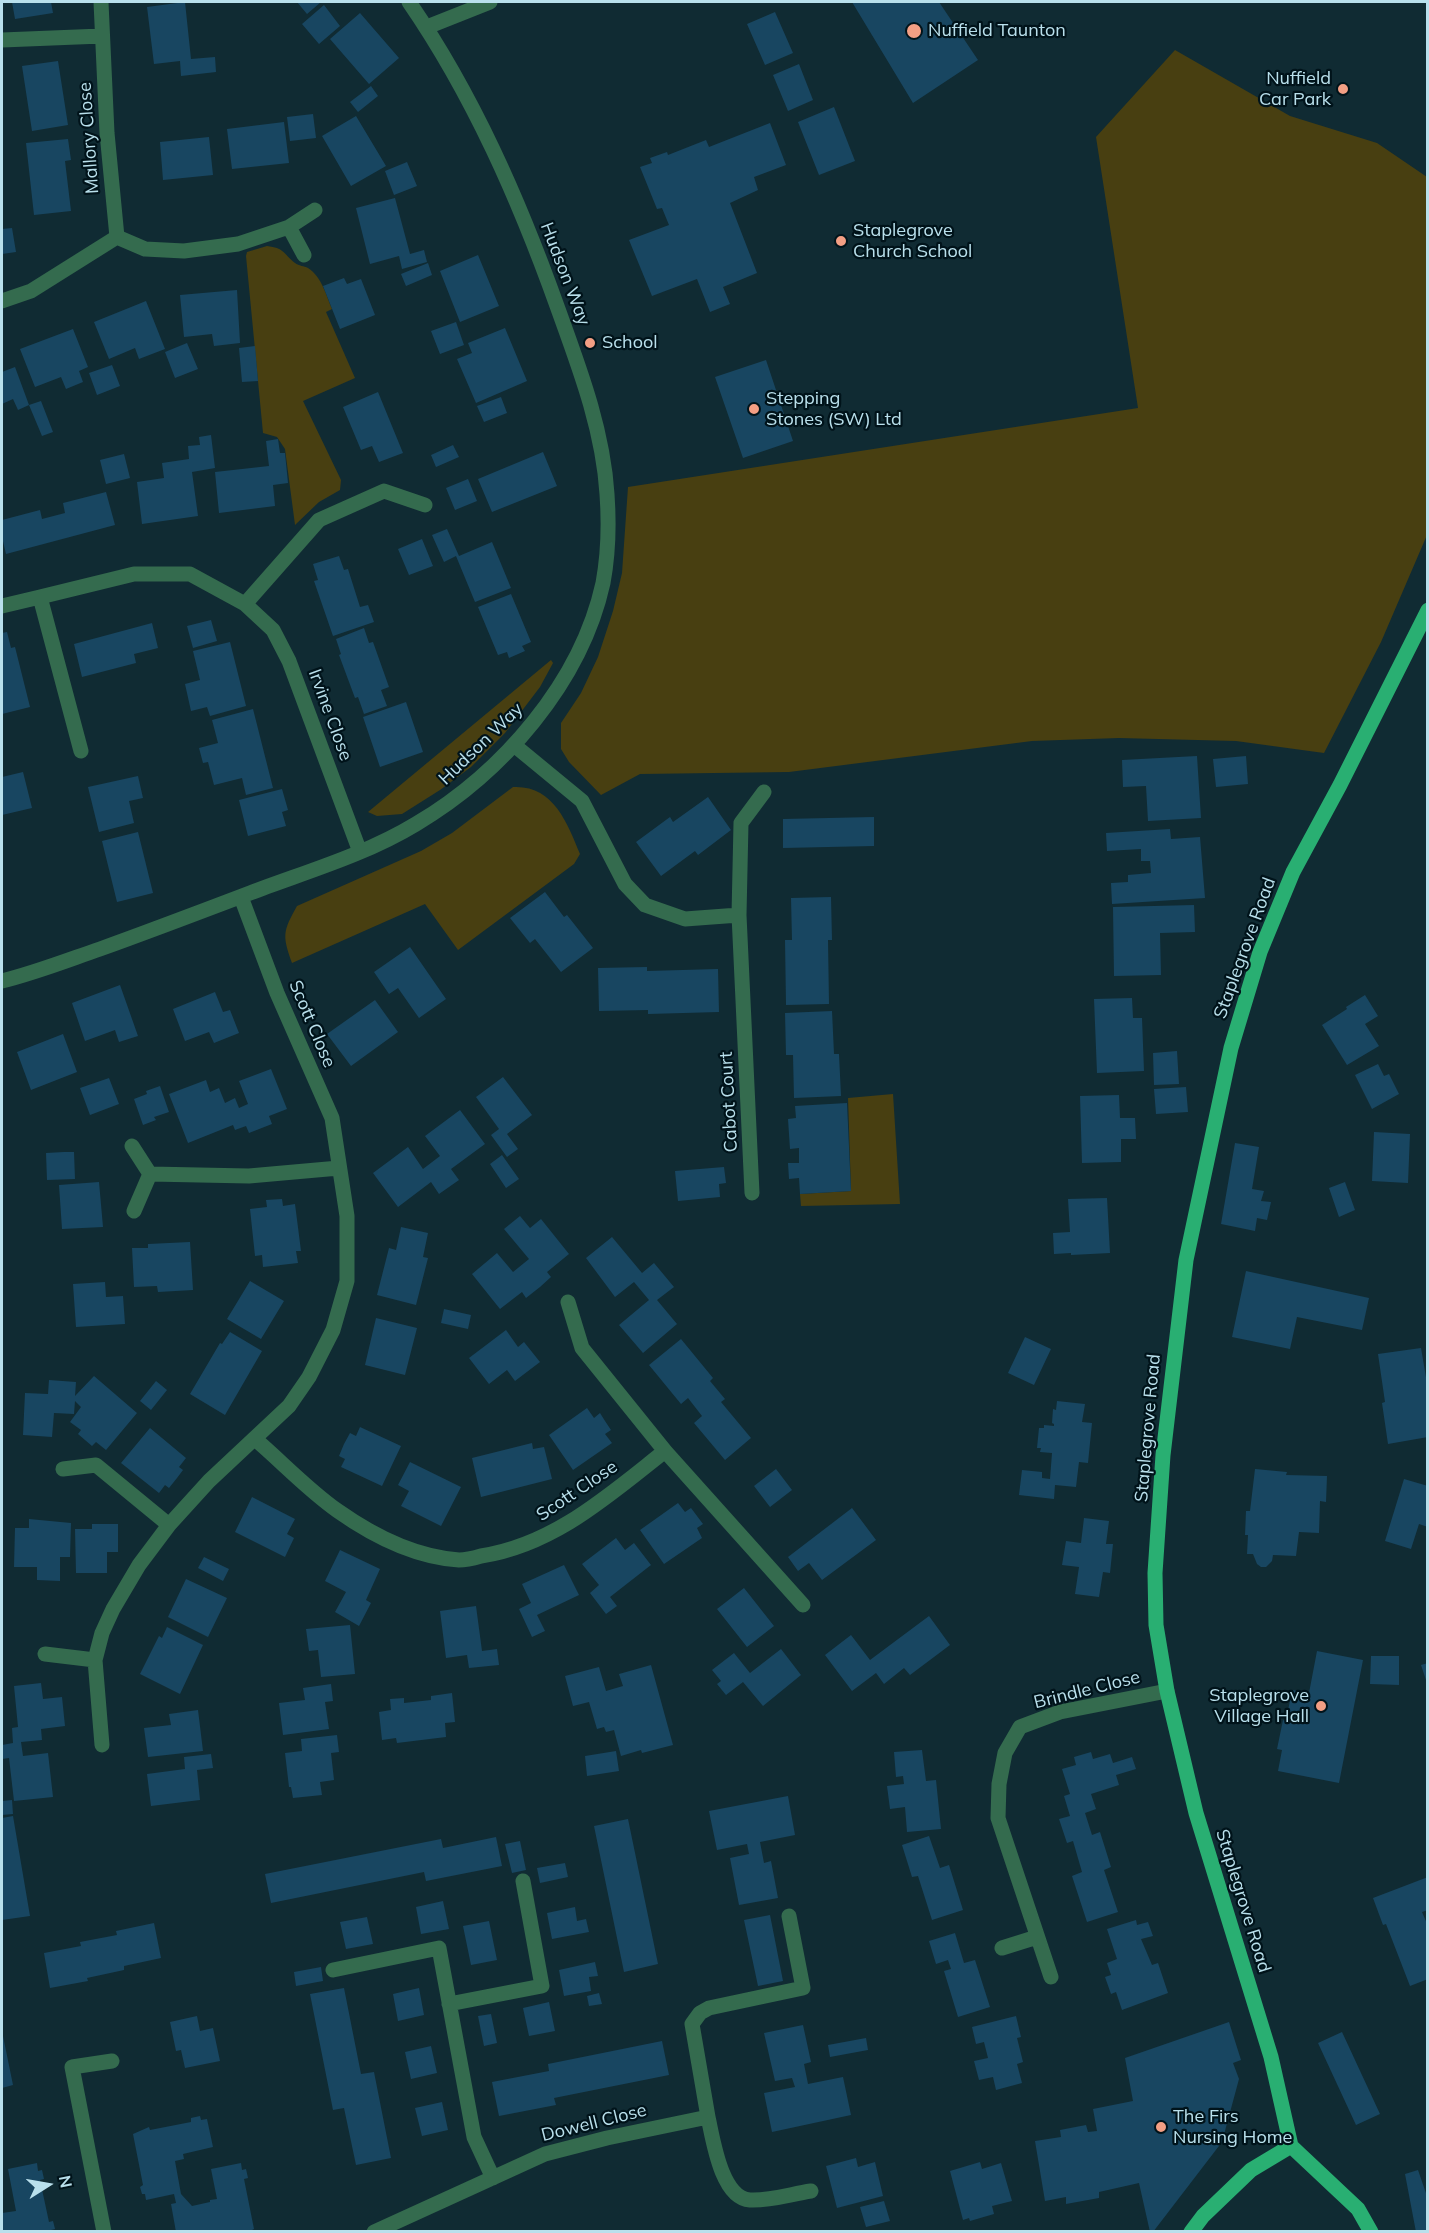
<!DOCTYPE html>
<html>
<head>
<meta charset="utf-8">
<style>
  body { margin:0 }
  #map { position:relative; width:1429px; height:2233px; overflow:hidden; background:#102b33; font-family:Mulish,sans-serif }
  canvas { display:block }
  .frame { position:absolute; inset:0; border:3px solid #b9e0ec; pointer-events:none }
  .north { position:absolute; left:18px; top:2155px; width:60px; height:60px; -webkit-text-stroke:4px #00131a; paint-order:stroke; rotate:79deg; font-size:16px; font-weight:700; line-height:24px; text-align:center; color:#b9e0ec }
  .north::after { content:''; display:block; margin:auto; width:21px; height:27px; background:#b9e0ec; clip-path:polygon(50% 0,100% 100%,50% 72%,0 100%) }
</style>
</head>
<body>
<div id="map">
<canvas width="1429" height="2233"></canvas>
<div class="frame"></div>
<div class="north">N</div>
</div>
<script>
const ctx = document.querySelector('canvas').getContext('2d');
ctx.lineJoin = 'round';
function paint(path, color) { ctx.fillStyle = color; ctx.fill(path, 'evenodd'); }
function trace(path, color, width, dash) { ctx.strokeStyle = color; ctx.lineWidth = width; ctx.lineCap = dash ? 'butt' : 'round'; ctx.setLineDash(dash || []); ctx.stroke(path); }
function label(font, color, halo, rows, align = 'center') {
  ctx.font = font + ' Mulish,sans-serif'; ctx.lineWidth = 4.5; ctx.setLineDash([]); ctx.textBaseline = 'middle'; ctx.strokeStyle = halo; ctx.fillStyle = color; for (const [text, x, y, turn = 0] of rows) {
    ctx.save(); ctx.translate(x, y); ctx.rotate((+turn || 0) * Math.PI / 180); ctx.textAlign = isNaN(turn) ? turn : align; if (halo) ctx.strokeText(text, 0, 0); ctx.fillText(text, 0, 0); ctx.restore();
  }
}
paint(new Path2D(`
  M1175 50 1290 116 1377 143 1427 177V535L1381 642 1324 753 1236 741 1119 738 1032 741 789 772 640 774 601 795 569 762 561 749V723L581 693 598 657 613 611 622 573 628 487 1138 408 1096 137Z
  M267 246C284 248 283 253 295 263 299 266 304 266 308 268 322 277 326 295 332 309L326 312 355 378 303 401 341 480 340 490 319 502 295 525 285 449 277 437 263 433 246 256 247 252Z
  M551 660 553 663 540 687 505 733 471 767 440 790 402 814 377 816 368 812Z
  M513 787C553 785 567 822 580 854L574 864 458 950 425 904 292 963C282 935 283 931 297 906L421 851 452 833Z
  M893 1094 900 1204 801 1206 800 1194 851 1191 848 1098Z`), '#483f11');
paint(new Path2D(`
  M12 2H51L53 13 15 19Z
  M185 2 191 59 215 57 216 72 181 76 180 61 154 64 147 7Z
  M297 2H321L307 14Z
  M852 2H939L978 60 913 103Z
  M324 5 340 26 319 44 302 24Z
  M775 12 793 53 765 65 747 24Z
  M360 13 399 58 369 84 330 39Z
  M58 61 68 125 32 131 22 66Z
  M799 64 813 100 788 111 773 75Z
  M371 86 378 96 358 112 350 102Z
  M834 107 855 161 819 175 798 122Z
  M313 114 316 138 290 141 287 117Z
  M356 116 386 166 351 186 322 136Z
  M284 122 289 163 232 169 227 129Z
  M770 123 786 165 754 177 758 190 730 203 757 273 723 287 730 304 710 312 697 279 652 296 629 240 669 225 662 208 657 209 640 167 652 163 650 158 667 152 668 155 706 140 709 147Z
  M209 137 213 175 163 180 160 142Z
  M68 139 71 160 65 161 71 211 34 215 26 143Z
  M407 162 417 186 394 195 385 171Z
  M395 198 410 254 424 250 427 262 402 269 399 256 370 264 356 208Z
  M12 228 16 252 2 254V229Z
  M478 255 499 306 460 322 440 271Z
  M428 263 432 275 406 286 401 274Z
  M344 278 347 284 361 279 375 315 340 329 323 286Z
  M237 290 240 343 214 346 212 334 184 337 180 295Z
  M146 301 165 349 139 359 135 348 109 359 94 322Z
  M456 322 464 345 440 354 431 331Z
  M505 328 527 381 476 403 457 359 472 353 468 343Z
  M73 329 88 367 79 371 83 382 66 389 61 377 35 387 20 349Z
  M187 343 198 369 175 378 165 352Z
  M255 346 258 381 242 382 239 348Z
  M766 360 793 441 743 458 715 377Z
  M112 365 120 386 97 395 89 373Z
  M15 367 29 405 41 401 53 432 42 436 29 405 18 410 13 399 2 404V372Z
  M378 392 403 453 379 462 372 446 361 450 343 407Z
  M501 397 507 413 484 422 477 406Z
  M211 435 215 468 192 472 198 516 142 524 137 482 164 478 162 463 189 459 188 446 200 445 199 437Z
  M278 439 280 453H285L288 483 273 485 275 506 219 513 215 472 269 466 266 441Z
  M453 445 459 457 436 467 431 455Z
  M543 452 557 486 492 512 478 479Z
  M124 454 130 478 106 484 100 460Z
  M468 479 477 501 455 510 446 488Z
  M106 492 115 525 6 554 2 537V520L40 510 42 519 65 513 63 503Z
  M447 529 459 556 492 542 511 588 475 602 456 556 444 562 432 535Z
  M422 539 433 566 409 575 398 549Z
  M339 556 344 570 348 569 360 607 368 605 374 622 333 636 314 581 318 580 313 564Z
  M511 594 531 642 522 646 525 651 509 658 507 652 498 655 478 607Z
  M211 620 217 641 193 648 187 626Z
  M152 623 158 648 134 654 136 663 82 677 74 644Z
  M364 628 369 643 373 642 389 687 381 690 387 706 364 714 358 697 355 698 339 655 341 654 336 639Z
  M7 632 11 648 15 647 30 707 2 714V633Z
  M230 642 246 706 210 716 207 707 191 711 185 684 200 680 193 651Z
  M406 702 423 752 380 767 363 717Z
  M253 709 273 788 246 795 242 778 214 785 208 762 203 763 199 748 218 743 212 720Z
  M1197 756 1201 818 1148 821 1146 786 1123 787 1122 760Z
  M1246 756 1248 784 1216 787 1213 759Z
  M23 772 32 808 2 815V777Z
  M138 776 143 798 129 801 134 823 99 832 88 787Z
  M282 789 288 810 282 812 286 826 248 836 239 800Z
  M708 797 731 830 698 855 695 851 661 876 636 842 670 817 673 822Z
  M874 817V846L783 848V819Z
  M1170 829 1171 839 1200 837 1205 898 1112 904 1111 883 1128 882V875L1151 873 1150 861H1141V849L1107 851 1106 833Z
  M138 832 153 893 117 902 102 841Z
  M545 892 564 917 567 915 593 948 561 972 535 939 530 943 510 918Z
  M831 897 832 940H828L829 1004 786 1005 785 940H792L791 898Z
  M1194 905 1195 932 1160 933 1161 975 1114 976 1113 907Z
  M410 947 446 999 419 1018 398 988 389 994 374 972Z
  M647 967V971L718 969 719 1012 648 1014V1010L599 1011 598 968Z
  M120 985 138 1036 119 1042 115 1030 85 1041 72 1003Z
  M215 992 223 1012 230 1010 239 1033 214 1043 209 1032 185 1041 173 1009Z
  M1365 995 1378 1016 1365 1024 1379 1046 1347 1065 1322 1025 1347 1009 1346 1007Z
  M1132 998 1133 1018H1142L1144 1071 1097 1073 1094 999Z
  M375 1000 398 1032 351 1066 327 1034Z
  M832 1011 834 1054H839L841 1096 794 1098 793 1055H786L785 1013Z
  M63 1034 77 1072 31 1090 17 1052Z
  M1177 1051 1179 1084 1154 1085 1153 1053Z
  M1378 1064 1384 1076 1389 1074 1399 1094 1372 1109 1355 1075Z
  M271 1069 287 1109 269 1116 272 1124 249 1133 246 1126 235 1130 233 1125 188 1143 169 1094 206 1080 210 1092 219 1088 225 1103 235 1098 239 1108 248 1104 239 1081Z
  M503 1077 532 1115 507 1134 518 1149 507 1157 491 1135 499 1129 476 1097Z
  M109 1078 119 1104 90 1115 80 1088Z
  M160 1086 169 1112 154 1117 156 1120 143 1125 134 1099 147 1094 146 1091Z
  M1186 1087 1188 1112 1156 1114 1154 1089Z
  M1119 1095 1120 1118H1135L1136 1139H1121V1162L1082 1163 1080 1096Z
  M847 1103 851 1191 800 1194 799 1178 789 1179 788 1163H799V1148L790 1149 788 1119 796 1118 795 1106Z
  M460 1110 485 1144 451 1169 459 1180 439 1194 431 1182 398 1207 373 1173 408 1147 423 1169 440 1156 425 1136Z
  M1374 1132 1410 1134 1408 1183 1372 1181Z
  M1235 1143 1259 1147 1252 1189 1264 1191 1261 1201 1271 1202 1267 1220 1257 1218 1255 1231 1221 1224Z
  M64 1152H74L75 1179 47 1180 46 1153Z
  M502 1155 519 1179 506 1188 490 1164Z
  M724 1167 726 1183 719 1184 720 1197 678 1201 675 1171Z
  M99 1182 103 1227 62 1229 59 1185Z
  M1345 1182 1355 1210 1339 1217 1329 1188Z
  M1107 1198 1110 1253 1071 1255V1253L1054 1254 1053 1233 1070 1232 1068 1199Z
  M282 1199 283 1206 295 1204 301 1251H296L298 1263 263 1267 262 1255 255 1256 250 1209 267 1207 266 1200Z
  M520 1216 530 1228 541 1219 569 1254 547 1272 551 1277 540 1287 526 1298 522 1292 500 1309 472 1274 497 1253 513 1272 529 1259 504 1229Z
  M401 1227 428 1233 423 1257 428 1258 416 1305 377 1295 389 1248 396 1250Z
  M612 1237 642 1273 654 1263 674 1287 657 1300 677 1324 643 1353 619 1325 649 1300 634 1282 615 1297 586 1258Z
  M190 1242 193 1290 158 1292 157 1286 134 1287 132 1248H148V1244Z
  M1246 1271 1369 1298 1362 1330 1297 1317 1290 1349 1232 1337Z
  M250 1281 284 1301 261 1339 227 1319Z
  M105 1282 106 1297 123 1296 125 1324 76 1327 73 1284Z
  M444 1309 471 1315 468 1329 441 1323Z
  M376 1318 417 1328 405 1375 365 1365Z
  M506 1330 518 1347 524 1342 540 1362 515 1381 507 1370 489 1384 469 1358Z
  M230 1332 262 1351 225 1415 190 1394 220 1343 222 1344Z
  M1025 1337 1051 1349 1034 1385 1008 1373Z
  M681 1339 713 1378 710 1381 725 1399 721 1402 751 1438 725 1460 694 1423 702 1416 688 1398 681 1404 649 1365Z
  M1421 1348 1428 1389V1437L1388 1444 1382 1403 1385 1402 1378 1354Z
  M94 1376 137 1413 106 1450 96 1442 92 1446 78 1434 81 1430 70 1422 81 1407 75 1401 74 1414 54 1413 52 1437 23 1435 25 1393 48 1394 49 1380 76 1382 75 1396Z
  M156 1381 167 1390 151 1410 140 1401Z
  M1057 1401 1085 1404 1082 1422 1092 1423 1088 1463 1079 1462 1076 1487 1055 1485 1054 1499 1019 1495 1022 1470 1042 1472V1478L1050 1479 1052 1453 1040 1452 1041 1448H1037L1039 1428H1044V1425L1054 1426V1424L1052 1423 1053 1409 1056 1410Z
  M587 1408 594 1418 600 1413 605 1421 611 1430 605 1434 612 1443 573 1470 549 1435Z
  M360 1427 401 1446 382 1486 341 1467 345 1459 339 1456 344 1444 350 1433 356 1436Z
  M150 1428 186 1458 179 1467 183 1470 177 1478 169 1488 165 1485 159 1493 121 1463Z
  M532 1443 533 1449 544 1447 552 1479 481 1497 472 1458Z
  M410 1462 461 1487 441 1526 401 1506 409 1491 398 1485Z
  M776 1469 792 1490 770 1507 754 1486Z
  M1255 1469 1287 1472 1286 1475 1327 1476 1326 1502 1320 1501 1319 1533 1299 1532 1296 1556 1273 1555 1272 1561 1266 1567H1261L1257 1564 1253 1554H1247L1248 1535H1245L1246 1511H1250Z
  M1404 1479 1428 1486V1527L1419 1524 1411 1549 1385 1541Z
  M252 1497 295 1519 287 1534 294 1538 285 1557 235 1532Z
  M678 1503 685 1512 691 1508 703 1524 697 1528 702 1538 664 1564 640 1530Z
  M852 1508 876 1540 822 1580 809 1563 798 1571 788 1557Z
  M1084 1518 1109 1521 1106 1544H1113L1110 1573 1103 1572 1099 1597 1075 1594 1079 1567 1062 1565 1066 1541 1081 1543Z
  M29 1519 71 1523 70 1557H60V1581L37 1580V1567H14L15 1528H29Z
  M92 1524H118V1552H107V1573H76L75 1529H92Z
  M616 1538 625 1550 634 1543 651 1565 610 1597 617 1606 606 1614 590 1593 599 1585 582 1564Z
  M340 1550 380 1569 366 1600 371 1603 359 1626 335 1612 346 1592 325 1581Z
  M204 1557 229 1569 223 1581 198 1568Z
  M564 1565 579 1595 537 1615 545 1631 532 1637 519 1609 531 1603 522 1584Z
  M186 1579 227 1598 208 1637 168 1617Z
  M744 1588 774 1626 747 1647 717 1609Z
  M476 1606 482 1651 497 1649 499 1665 469 1668 467 1655 446 1658 440 1611Z
  M929 1616 950 1645 910 1675 904 1668 884 1684 876 1673 852 1691 825 1655 851 1635 870 1660Z
  M350 1625 355 1674 321 1677 318 1650 309 1651 306 1629Z
  M167 1627 203 1645 180 1694 140 1674 159 1636 162 1638Z
  M781 1649 801 1675 763 1706 743 1682 726 1695 717 1684 721 1681 712 1670 734 1653 750 1673Z
  M1317 1651 1363 1660 1339 1783 1278 1771 1282 1750 1277 1749 1283 1720 1286 1721 1292 1690 1309 1693Z
  M1371 1656H1399V1685L1370 1684Z
  M1428 1663V1683H1427L1421 1665Z
  M651 1665 673 1745 642 1753 641 1750 621 1756 614 1730 606 1732 604 1727 597 1729 589 1702 573 1706 565 1676 599 1667 606 1691 623 1686 619 1674Z
  M41 1683 43 1699 62 1697 65 1726 41 1729 42 1740 21 1742 23 1756 48 1753 53 1797 14 1801 9 1758 2 1759V1745L13 1743 12 1728 18 1727 14 1686Z
  M331 1684 333 1701 325 1702 329 1729 283 1735 279 1703 305 1700 303 1688Z
  M452 1693 455 1722 445 1723 446 1737 397 1743 396 1738 382 1740 379 1712 391 1710 390 1699 404 1698V1703L431 1700V1696Z
  M198 1710 203 1751 148 1757 144 1728 171 1725 169 1714Z
  M337 1735 339 1752 331 1753 334 1780 320 1782 322 1795 293 1798 291 1787H289L285 1753 302 1751 301 1739Z
  M922 1750 926 1781 936 1780 941 1829 907 1832 905 1807 890 1809 887 1786 904 1784 903 1776 896 1777 894 1752Z
  M616 1751 619 1771 587 1776 585 1756Z
  M1091 1752 1093 1759 1110 1754 1113 1763 1132 1757 1136 1769 1116 1775 1119 1785 1091 1794 1096 1809 1085 1813 1092 1835 1100 1832 1111 1867 1104 1870 1118 1912 1087 1922 1072 1876 1082 1872 1073 1841 1067 1843 1059 1819 1070 1816 1064 1796 1070 1794 1062 1769 1076 1765 1074 1757Z
  M211 1754 213 1768 197 1770 200 1800 151 1806 147 1774 185 1769 184 1757Z
  M788 1796 795 1835 760 1842 764 1863 771 1861 778 1898 739 1905 730 1858 749 1854 747 1844 717 1850 709 1811Z
  M12 1800 13 1814 2 1815V1801Z
  M13 1816 30 1916 2 1920V1818Z
  M628 1819 658 1964 624 1972 594 1826Z
  M929 1836 940 1868 949 1865 963 1910 932 1920 918 1876 912 1877 902 1845Z
  M496 1837 502 1866 426 1881 424 1872 271 1903 265 1874 441 1839 443 1848Z
  M520 1841 526 1870 512 1873 505 1844Z
  M565 1863 568 1877 540 1883 537 1868Z
  M1428 1877V1910L1422 1912 1428 1926V1979L1410 1986 1386 1924 1383 1925 1373 1898Z
  M443 1901 449 1929 421 1934 416 1907Z
  M575 1907 577 1921 586 1919 589 1932 552 1939 547 1913Z
  M770 1915 783 1981 758 1986 744 1920Z
  M367 1917 373 1944 346 1949 340 1922Z
  M1136 1920 1137 1925 1148 1922 1153 1936 1141 1939 1152 1965 1158 1963 1168 1993 1122 2010 1116 1992 1111 1994 1105 1977 1111 1975 1107 1963 1117 1959 1107 1929Z
  M489 1921 497 1960 471 1965 463 1926Z
  M154 1923 161 1958 124 1966V1970L87 1978 88 1981 50 1988 44 1953 81 1946 80 1942 117 1935 116 1931Z
  M955 1933 964 1963 975 1960 990 2007 958 2017 944 1971 951 1969 948 1960 936 1964 929 1941Z
  M595 1962 598 1976 589 1977 591 1991 564 1996 559 1970Z
  M321 1967 323 1981 296 1986 294 1972Z
  M344 1988 361 2074 374 2072 391 2158 356 2165 344 2108 333 2110 310 1994Z
  M419 1988 424 2015 398 2021 393 1994Z
  M599 1993 602 2004 589 2006 587 1996Z
  M549 2002 555 2031 529 2036 523 2008Z
  M491 2014 497 2043 484 2046 478 2016Z
  M197 2016 200 2031 213 2028 220 2061 185 2068 181 2050 176 2051 170 2022Z
  M1016 2016 1021 2037 1017 2038 1023 2062 1017 2064 1022 2083 996 2090 993 2077 979 2080 974 2061 988 2058 984 2042 976 2044 972 2027Z
  M1229 2022 1241 2060 1233 2063 1239 2079 1222 2142 1153 2232H1150L1139 2183 1099 2192V2198L1066 2204V2197L1045 2201 1035 2141 1061 2137 1060 2130 1086 2125 1088 2132 1097 2131 1093 2109 1133 2101 1125 2058Z
  M803 2025 811 2062 804 2064 808 2084 843 2077 851 2115 772 2132 764 2093 795 2087 792 2078 775 2081 764 2033Z
  M1342 2032 1380 2114 1356 2125 1318 2043Z
  M3 2036 13 2085 2 2088V2036Z
  M866 2038 868 2050 830 2057 828 2045Z
  M662 2041 669 2075 554 2098 556 2105 499 2116 492 2082 549 2071 548 2064Z
  M431 2046 437 2073 411 2079 405 2052Z
  M442 2102 448 2130 422 2136 415 2108Z
  M200 2116 201 2120 207 2119 213 2147 183 2154 184 2159 175 2161 181 2194 192 2206 210 2202V2200L217 2199 211 2169 241 2163 242 2170 246 2169 248 2178 244 2179 254 2229 248 2232H176L171 2204 176 2203 174 2194 146 2200 145 2194H142L140 2187 143 2185 133 2134 149 2127 150 2130 191 2122V2118Z
  M856 2158 858 2167 875 2162 883 2196 837 2208 826 2166Z
  M980 2162 982 2169 1001 2163 1012 2201 992 2206 994 2214 970 2221 969 2218 963 2220 950 2171Z
  M37 2163 38 2171 42 2170 44 2179 40 2180 49 2222 53 2221 55 2229 51 2230V2232H2V2213L16 2211 8 2169Z
  M1418 2170 1428 2199V2232H1416L1405 2174Z
  M884 2201 890 2221 866 2227 860 2207Z`), '#184661');
trace(new Path2D(`
  M101 2 107 133 117 237 145 249 184 251 238 244 289 227 315 210
  M427 27 490 2
  M2 40 102 36
  M289 227 304 255
  M2 301 31 291 117 237
  M245 604 319 520 384 491 425 505
  M2 606 40 597
  M514 745 582 801 625 884 645 905 685 919 739 915
  M81 751 40 597 134 574H190L245 604 273 630 289 661 360 852
  M2 981C35 973 68 960 100 949 150 931 200 912 250 893 305 872 365 855 416 824 502 773 581 683 603 583 608 556 609 522 607 494 603 429 579 367 557 306 519 200 473 95 409 2
  M132 1146 150 1174 249 1176 339 1168
  M752 1193 739 915 741 823 764 792
  M134 1211 150 1174
  M568 1302 582 1348 665 1451 803 1605
  M255 1439C282 1462 308 1490 338 1511 372 1535 415 1557 459 1560 466 1560 474 1558 481 1556 554 1545 609 1495 665 1451
  M63 1469 96 1465 169 1525
  M45 1654 95 1660
  M102 1745 95 1660 102 1633 113 1609 139 1565 169 1525 209 1481 289 1406 309 1377 333 1330 347 1281V1216L332 1118 277 993 241 897
  M1002 1948 1037 1937
  M333 1970 439 1948 474 2137 493 2178
  M1051 1977 998 1818 999 1784 1005 1753 1020 1727 1060 1712 1167 1691
  M449 2004 542 1986 523 1881
  M708 2117C713 2139 721 2198 750 2200 770 2201 791 2194 811 2191
  M104 2232 72 2067 112 2061
  M374 2232 545 2154 607 2138 708 2117 692 2024 700 2013 709 2008 803 1988 789 1916`), '#346b4e', 15);
trace(new Path2D(`
  M1291 2146 1271 2057 1196 1813 1167 1691 1156 1625 1155 1573 1163 1455 1186 1260 1231 1048 1260 952 1293 872 1340 785 1428 610
  M1291 2146 1358 2209 1371 2232
  M1191 2232 1203 2216 1251 2170 1291 2146`), '#29af72', 15);
for (const [x, y, r, color] of [
  [914,31,8,"#f39f84"],
  [1343,89,6,"#f39f84"],
  [841,241,6,"#f39f84"],
  [590,343,6,"#f39f84"],
  [754,409,6,"#f39f84"],
  [1321,1706,6,"#f39f84"],
  [1161,2127,6,"#f39f84"]
]) { const dot = new Path2D(); dot.arc(x, y, r, 0, 2 * Math.PI); ctx.fillStyle = color; ctx.fill(dot); trace(dot, '#00131a', 2); }
label('18px', '#b9e0ec', '#00131a', [
  ["Nuffield Taunton",928,31],
  ["Nuffield",1331,79,"right"],
  ["Car Park",1331,100,"right"],
  ["Staplegrove",853,231],
  ["Church School",853,252],
  ["School",602,343],
  ["Stepping",766,399],
  ["Stones (SW) Ltd",766,420],
  ["Staplegrove",1309,1696,"right"],
  ["Village Hall",1309,1717,"right"],
  ["The Firs",1173,2117],
  ["Nursing Home",1173,2138]
], 'left');
label('18px', '#b9e0ec', '#00131a', [
  ["Mallory Close",89,138,-94],
  ["Hudson Way",565,274,69],
  ["Irvine Close",330,715,70],
  ["Hudson Way",481,744,-44],
  ["Staplegrove Road",1245,948,-70],
  ["Scott Close",312,1024,67],
  ["Cabot Court",729,1102,-93],
  ["Staplegrove Road",1148,1428,-85],
  ["Scott Close",577,1491,-34],
  ["Brindle Close",1087,1690,-14],
  ["Staplegrove Road",1243,1901,73],
  ["Dowell Close",594,2123,-14]
]);
</script>
</body>
</html>
